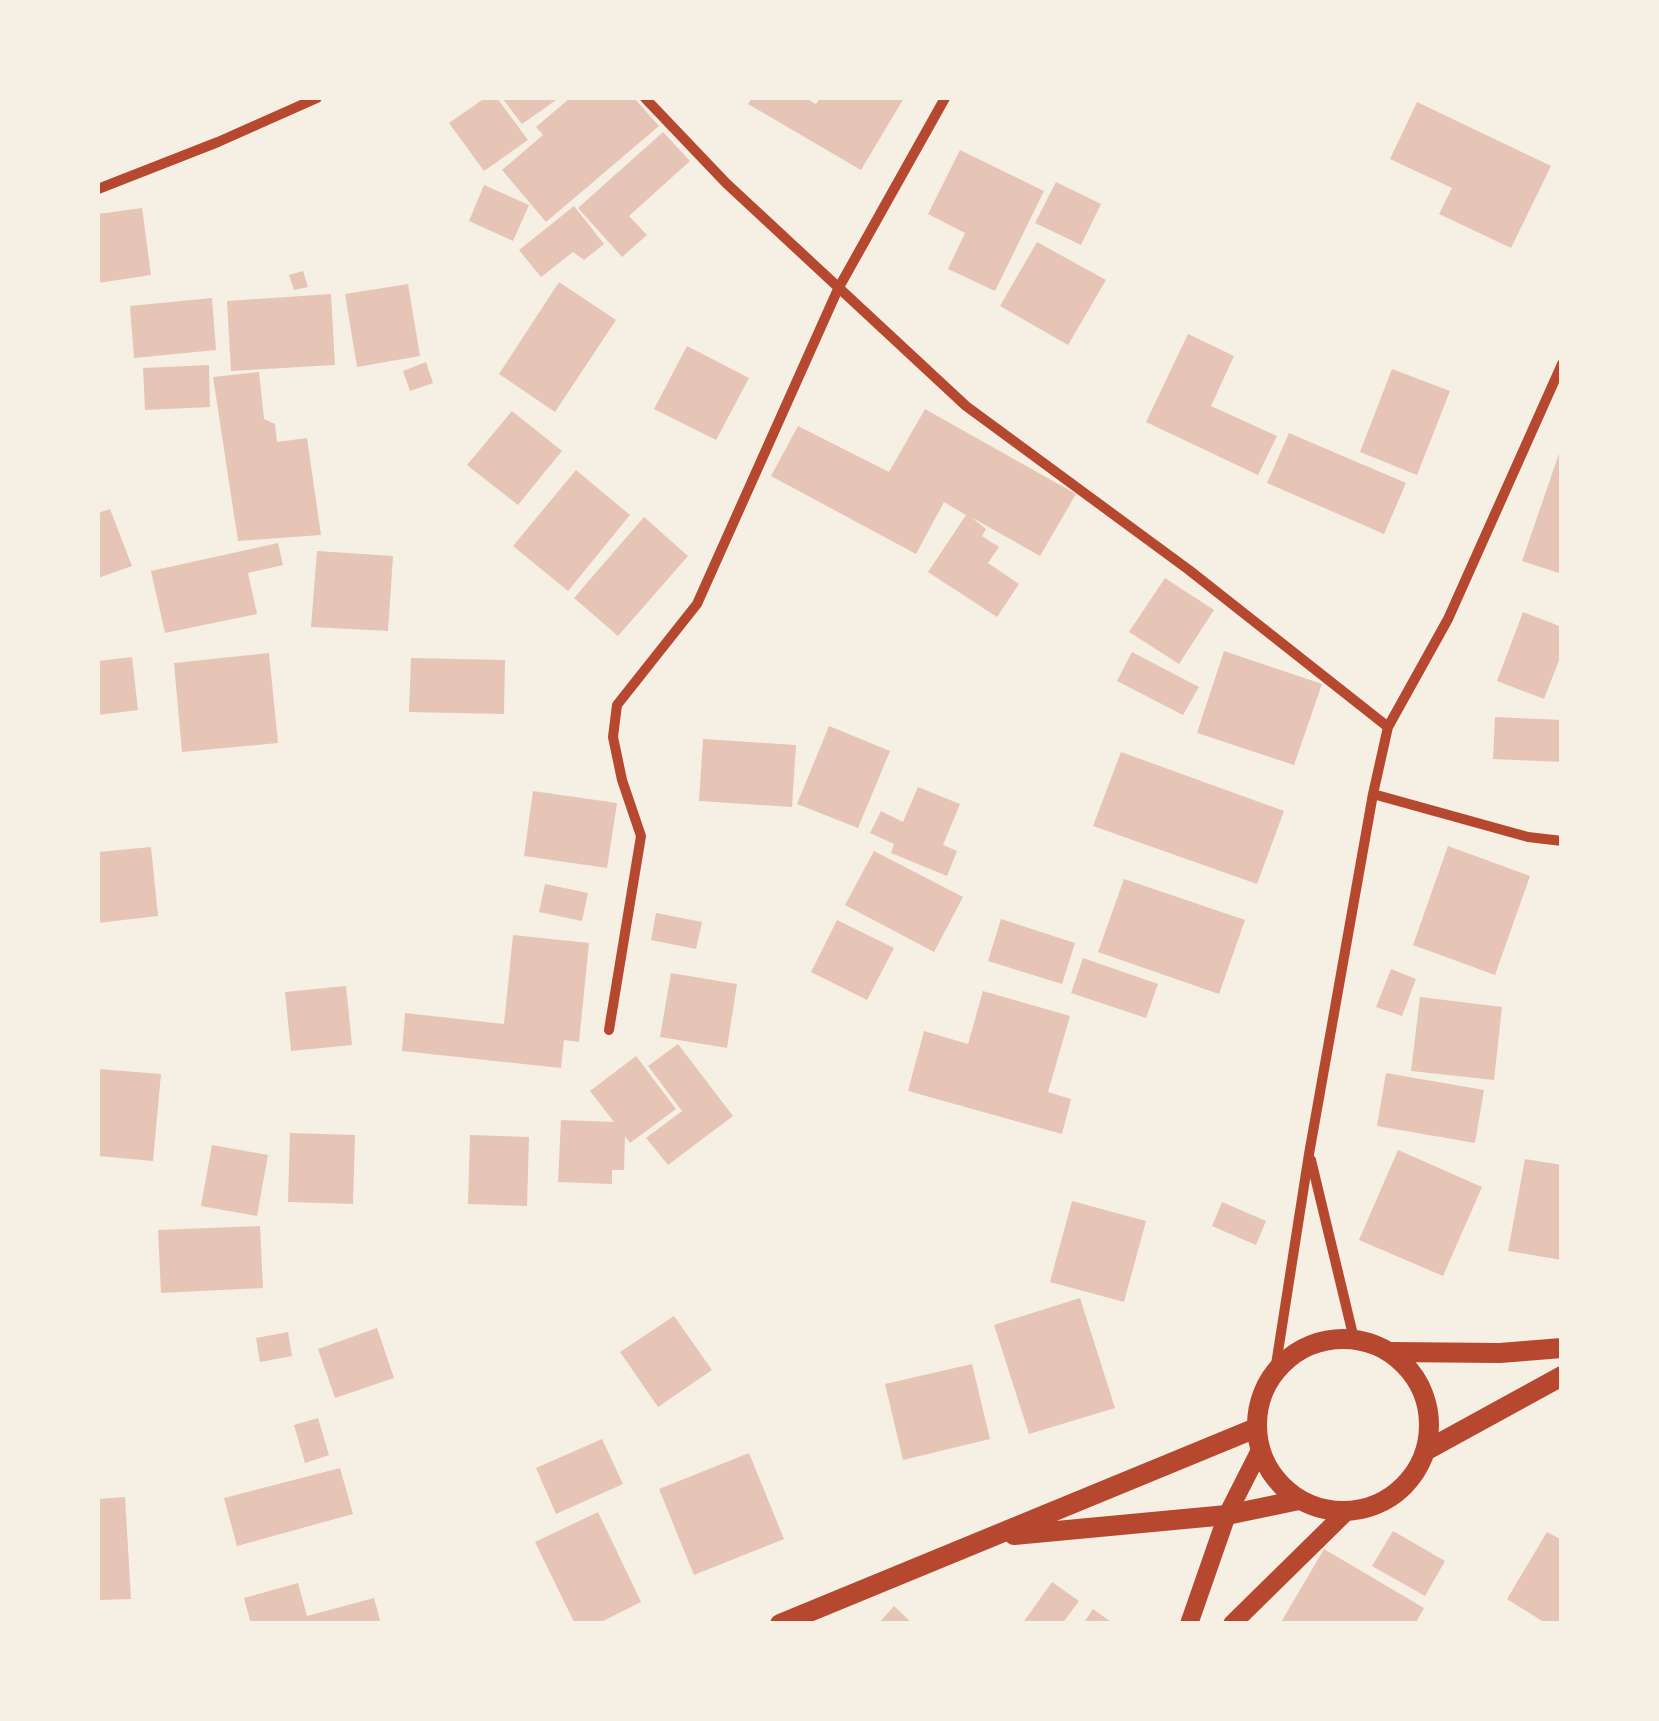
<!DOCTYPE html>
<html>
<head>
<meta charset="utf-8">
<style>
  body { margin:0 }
  #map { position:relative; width:1659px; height:1721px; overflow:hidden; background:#f6efe4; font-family:"Open Sans",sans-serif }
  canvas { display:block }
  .frame { position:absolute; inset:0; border:100px solid #f6efe4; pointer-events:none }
</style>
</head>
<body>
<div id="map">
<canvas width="1659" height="1721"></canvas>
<div class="frame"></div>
</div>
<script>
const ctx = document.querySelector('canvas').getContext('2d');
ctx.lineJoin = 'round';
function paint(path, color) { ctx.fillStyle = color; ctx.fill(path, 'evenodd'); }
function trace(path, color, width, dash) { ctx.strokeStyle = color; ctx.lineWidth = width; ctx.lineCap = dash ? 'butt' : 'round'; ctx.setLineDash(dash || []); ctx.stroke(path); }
paint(new Path2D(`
  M485 98H497L528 140 484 171 449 123Z
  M502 98H559L522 124Z
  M570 98H634L659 126 546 222 502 170 543 135 536 127Z
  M752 98H805L816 104 820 98H904L861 170 748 104Z
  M1417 102 1551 166 1511 248 1439 214 1452 188 1390 159Z
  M663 132 690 161 629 216 647 235 622 257 578 208Z
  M960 150 1044 191 995 291 948 269 965 233 928 214Z
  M1056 182 1101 204 1081 245 1035 223Z
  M484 185 529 205 513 241 469 221Z
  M574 206 604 244 584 260 573 252 541 277 519 250Z
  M142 208 151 275 98 283V214Z
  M1037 242 1106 280 1068 345 1000 306Z
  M303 271 308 287 294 290 289 275Z
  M559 282 616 320 555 412 499 374Z
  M408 284 420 356 357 367 345 294Z
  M331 294 335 365 231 371 227 301Z
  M212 298 216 350 134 358 130 306Z
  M1188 334 1234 356 1211 406 1277 436 1258 475 1146 422Z
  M687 346 749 378 716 440 654 409Z
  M426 362 433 383 410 391 403 371Z
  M209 365 210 407 145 410 143 368Z
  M1392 369 1450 391 1417 475 1360 452Z
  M259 372 264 419 275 424 277 442 307 438 321 535 238 541 213 377Z
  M925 409 1076 494 1040 556 971 517 986 529 982 536 999 547 988 563 1019 584 997 617 928 572 966 515 944 502 916 554 771 476 798 426 889 472Z
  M512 411 562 451 518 505 467 465Z
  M1289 433 1406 483 1384 534 1267 483Z
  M1562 445V574L1522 561Z
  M576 470 630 515 568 591 513 546Z
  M110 509 132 566 98 578V513Z
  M644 517 688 556 618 636 574 598Z
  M278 543 283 565 248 573 257 614 165 633 151 571Z
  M317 551 393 556 388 631 311 627Z
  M1165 578 1214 610 1179 664 1129 632Z
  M1523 612 1562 627V653L1544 699 1497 681Z
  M1224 651 1322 684 1294 765 1197 733Z
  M1132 652 1199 687 1183 715 1117 681Z
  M269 653 278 743 182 752 174 663Z
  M132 657 138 710 98 715V661Z
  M411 658 505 660 504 714 409 712Z
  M1495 717 1562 720V762L1493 759Z
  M829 726 890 751 858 828 797 804Z
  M703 739 796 745 792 807 699 801Z
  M1121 752 1284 811 1257 884 1093 826Z
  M918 787 960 804 943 845 957 851 947 876 891 853 894 844 870 833 881 811 903 822Z
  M533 791 617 803 607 868 524 856Z
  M1448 846 1530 876 1495 975 1413 945Z
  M151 847 158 916 98 923V852Z
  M874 851 963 897 934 952 845 905Z
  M1124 879 1245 920 1219 994 1098 952Z
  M545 884 588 893 582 921 539 912Z
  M656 913 702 922 696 949 651 940Z
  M1001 919 1075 943 1062 984 988 961Z
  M837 920 894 948 867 1000 811 972Z
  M513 935 589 943 579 1042 564 1040 561 1068 402 1051 405 1013 504 1024Z
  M1083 958 1158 984 1146 1018 1071 993Z
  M1391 969 1416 979 1402 1016 1376 1007Z
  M671 973 737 984 727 1048 660 1037Z
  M346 986 352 1045 291 1051 285 992Z
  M983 991 1070 1016 1048 1092 1071 1099 1062 1134 908 1091 924 1031 968 1044Z
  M1420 997 1502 1007 1494 1080 1411 1071Z
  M678 1044 733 1116 668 1165 646 1138 682 1111 648 1066Z
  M636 1056 676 1109 630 1143 625 1136 624 1170H612V1184L558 1182 561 1120 614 1122 590 1091Z
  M98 1069 161 1074 153 1161 98 1156Z
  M1386 1073 1484 1090 1475 1143 1377 1126Z
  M290 1133 355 1135 353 1204 288 1202Z
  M470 1135 529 1137 527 1206 468 1204Z
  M212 1145 268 1155 257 1216 201 1206Z
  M1398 1150 1482 1187 1443 1276 1359 1240Z
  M1525 1159 1562 1165V1260L1508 1251Z
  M1072 1201 1146 1221 1124 1302 1050 1282Z
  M1222 1202 1266 1221 1256 1245 1212 1226Z
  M260 1226 263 1288 161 1293 158 1230Z
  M1080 1298 1115 1408 1029 1434 994 1325Z
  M674 1316 712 1370 658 1407 620 1352Z
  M377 1328 394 1378 335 1398 318 1349Z
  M288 1332 292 1356 260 1362 256 1338Z
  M972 1364 990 1439 903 1460 885 1384Z
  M318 1418 329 1455 305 1463 294 1425Z
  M602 1439 623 1484 556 1514 536 1468Z
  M749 1453 784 1539 694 1575 659 1489Z
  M340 1468 353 1514 237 1546 224 1498Z
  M125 1497 131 1599 98 1600V1499Z
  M598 1512 641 1602 597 1624H575L535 1542Z
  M1393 1531 1445 1561 1425 1596 1372 1566Z
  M1547 1532 1562 1540V1624H1547L1507 1599Z
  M1324 1549 1424 1608 1415 1624H1280Z
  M1052 1582 1079 1601 1062 1624H1022Z
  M298 1583 307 1616 374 1598 381 1624H251L244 1598Z
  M894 1606 913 1624H878Z
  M1093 1609 1114 1624H1083Z`), '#e6c5b7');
trace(new Path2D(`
  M645 98 726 183 966 406 1189 570 1388 727
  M98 189 218 142 317 98
  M1373 794 1528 837 1562 841
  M609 1030 641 836 622 780 613 737 617 705 697 604 838 289 945 98
  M1311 1160 1354 1339
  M1275 1371 1309 1154 1373 794 1388 727 1448 619 1562 364`), '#b5482f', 10);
trace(new Path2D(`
  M1189 1624 1227 1515 1260 1450
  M1232 1624 1346 1512`), '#b5482f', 18);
trace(new Path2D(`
  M1257 1425a86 86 0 1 1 172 0a86 86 0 1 1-172 0Z
  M1391 1352 1500 1353 1562 1348
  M1427 1450 1562 1376
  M1014 1535 1227 1515 1299 1500
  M780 1624 1256 1428`), '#b5482f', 20);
</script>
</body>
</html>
